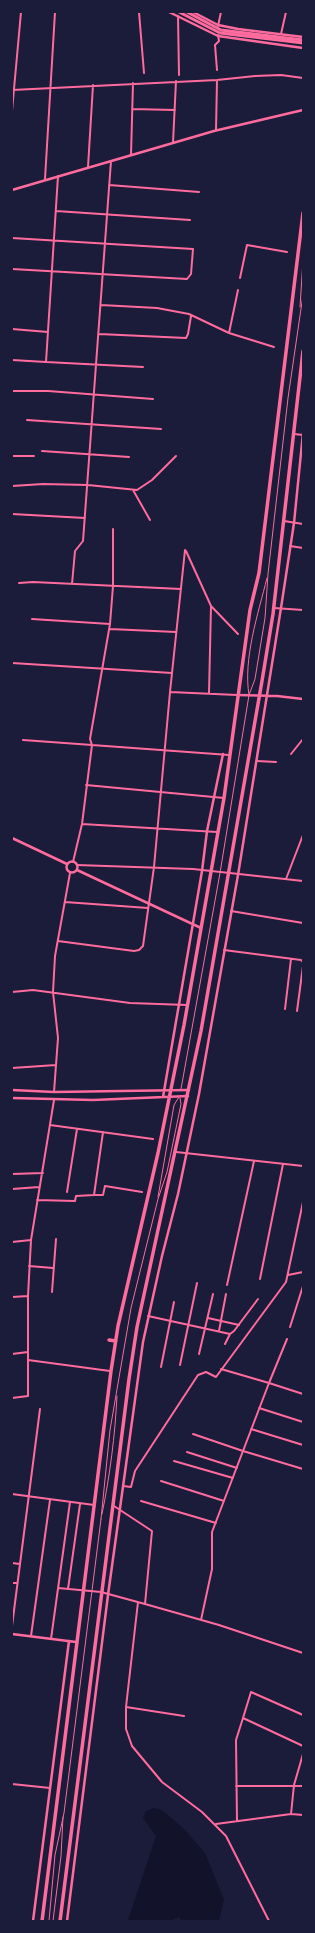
<!DOCTYPE html>
<html>
<head>
<meta charset="utf-8">
<style>
  body { margin:0 }
  #map { position:relative; width:315px; height:1933px; overflow:hidden; background:#1b1b3a; font-family:Jost,sans-serif }
  canvas { display:block }
  .frame { position:absolute; inset:0; border:13px solid #1b1b3a; pointer-events:none }
</style>
</head>
<body>
<div id="map">
<canvas width="315" height="1933"></canvas>
<div class="frame"></div>
</div>
<script>
const ctx = document.querySelector('canvas').getContext('2d');
ctx.lineJoin = 'round';
function paint(path, color) { ctx.fillStyle = color; ctx.fill(path, 'evenodd'); }
function trace(path, color, width, dash) { ctx.strokeStyle = color; ctx.lineWidth = width; ctx.lineCap = dash ? 'butt' : 'round'; ctx.setLineDash(dash || []); ctx.stroke(path); }
paint(new Path2D(`
  M154 1808 162 1810 184 1829 205 1853 224 1900 219 1921H182L179 1917 169 1921 128 1920 156 1836 143 1818 146 1811Z`), '#12122b');
trace(new Path2D(`
  M300 307 303 260
  M249 695C243 659 258 614 267 578
  M181 1089 220 873 249 695 255 679 265 618 268 574 288 398 303 295
  M158 1197 174 1105 179 1097
  M102 1514C110 1475 115 1436 117 1396
  M101 1519 110 1430 131 1308 158 1199 167 1172 181 1104 180 1098
  M49 1921 55 1855 64 1813 101 1519
  M53 1921 61 1856 63 1817`), '#ff6b9d', 1);
trace(new Path2D(`
  M139 12 144 73
  M178 16 179 75
  M218 26 221 12
  M281 34 286 12
  M217 70 215 45 219 41 218 35
  M12 90 217 80 255 76 281 75 303 78
  M132 109 175 110
  M12 111 21 12
  M216 130 217 80
  M173 143 176 81
  M131 155 133 83
  M88 167 93 85
  M58 176 46 362 143 367
  M45 179 55 12
  M109 185 199 192
  M56 211 190 220
  M12 238 193 249 191 274 187 279 12 269
  M240 278 247 245 287 252
  M101 305 157 308 189 314 229 333 274 347
  M12 329 48 332
  M229 333 238 290
  M99 334 186 338 188 334 191 316
  M12 360 46 362
  M12 391H48L153 399
  M27 420 161 429
  M294 434 303 435
  M42 451 129 457
  M12 456H34
  M12 486 43 484 88 485 137 490 152 480 176 456
  M133 490 150 520
  M12 514 85 518
  M284 521 303 524
  M290 546 303 548
  M186 551 211 606 238 634
  M19 583 33 582 181 589
  M72 584 75 551 83 541 111 161
  M274 608 303 610
  M32 619 110 624
  M110 629 176 632
  M12 663 172 673
  M170 692 185 550
  M209 693 211 606
  M23 740 92 745 90 739 110 624 113 586V529
  M291 754 303 739
  M257 761 276 762
  M86 785 224 798
  M82 824 217 832
  M73 862 82 824 92 745 229 755
  M77 865 193 869 303 881
  M286 879 303 835
  M65 902 148 908
  M231 911 303 923
  M58 941 134 951 139 950 143 946 154 867 170 692 237 695
  M224 950 301 960 303 962
  M12 992 33 990 130 1003 187 1005
  M285 1009 291 959
  M297 1011 303 966
  M12 1068 56 1065
  M54 1092 58 1038 53 992 55 956 70 873
  M50 1125 153 1139
  M176 1152 303 1166
  M12 1174 43 1173
  M12 1189 39 1187
  M67 1192 77 1129
  M94 1195H103L105 1186 142 1192
  M37 1200 75 1201 76 1196 94 1195 103 1132
  M12 1242 31 1240
  M29 1266 53 1268
  M288 1275 303 1272
  M260 1279 283 1164
  M227 1285 254 1161
  M52 1292 56 1239
  M12 1297 28 1296
  M148 1316 230 1334 234 1331 258 1299
  M208 1318 239 1325
  M290 1327 303 1286
  M219 1331 226 1294
  M225 1344 230 1334
  M12 1354 28 1352
  M199 1354 213 1294
  M28 1360 110 1371
  M180 1365 197 1283
  M161 1367 174 1302
  M221 1369 269 1383 287 1339
  M12 1398 28 1396V1296L31 1240 54 1100
  M259 1408 303 1422
  M251 1429 303 1445
  M193 1434 243 1451 303 1469
  M187 1452 237 1468
  M174 1461 233 1478
  M161 1481 224 1501
  M123 1486 131 1487 135 1471 198 1375 206 1372 216 1377 286 1282 303 1202
  M12 1494 94 1505
  M141 1501 216 1523
  M114 1506 152 1531 145 1604
  M12 1563 20 1564
  M12 1583H17
  M58 1588 101 1592 145 1604 219 1625 303 1653
  M68 1589 80 1504
  M138 1602 126 1707V1729L132 1746 162 1782 202 1812 226 1836 269 1921
  M201 1620 212 1569V1532L269 1383 303 1394
  M12 1626 40 1409
  M31 1636 50 1500
  M51 1639 70 1502
  M126 1707 184 1716
  M243 1718 251 1692 303 1715
  M12 1784 50 1788
  M236 1786H303
  M291 1814 294 1785 303 1754
  M237 1821 236 1740 243 1718 303 1746
  M216 1824 291 1814 303 1815`), '#ff6b9d', 2);
trace(new Path2D(`
  M169 12 218 36 303 48
  M193 12 218 25 238 29 303 37
  M12 190 214 131 303 110
  M238 695 277 696 303 699
  M12 838 67 864
  M66.5 867a5.5 5.5 0 1 1 11 0a5.5 5.5 0 1 1-11 0Z
  M77 870 201 928
  M12 1090 54 1092 189 1090
  M163 1097 202 871 207 831 223 754
  M12 1098 93 1100 188 1096
  M12 1634 76 1642
  M33 1921 69 1641
  M67 1921 108 1595 143 1342 162 1256 178 1194 199 1094 238 875 281 608 294 523 303 433`), '#ff6b9d', 2.5);
trace(new Path2D(`
  M179 12 220 33 303 43
  M187 12 221 30 303 40`), '#ff6b9d', 3);
trace(new Path2D(`
  M109 1340 116 1341
  M42 1921 111 1371 118 1326 158 1153 184 1025 224 798 250 610 259 573 303 213
  M60 1921 129 1379 137 1327 201 1031 262 681 273 614 303 351`), '#ff6b9d', 3.5);
</script>
</body>
</html>
